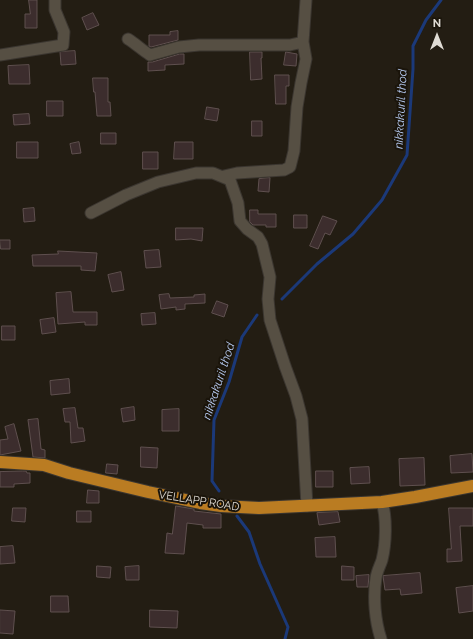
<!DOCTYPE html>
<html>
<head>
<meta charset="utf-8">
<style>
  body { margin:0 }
  #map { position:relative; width:473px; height:639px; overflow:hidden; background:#231d13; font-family:Raleway,sans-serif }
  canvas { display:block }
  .north { position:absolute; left:417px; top:16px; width:40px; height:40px; -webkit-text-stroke:3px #1a140a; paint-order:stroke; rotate:0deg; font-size:11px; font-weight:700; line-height:16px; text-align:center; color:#e0dcd5 }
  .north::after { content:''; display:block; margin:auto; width:14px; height:18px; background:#e0dcd5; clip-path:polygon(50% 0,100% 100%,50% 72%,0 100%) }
</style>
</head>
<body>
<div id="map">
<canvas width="473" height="639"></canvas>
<div class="north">N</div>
</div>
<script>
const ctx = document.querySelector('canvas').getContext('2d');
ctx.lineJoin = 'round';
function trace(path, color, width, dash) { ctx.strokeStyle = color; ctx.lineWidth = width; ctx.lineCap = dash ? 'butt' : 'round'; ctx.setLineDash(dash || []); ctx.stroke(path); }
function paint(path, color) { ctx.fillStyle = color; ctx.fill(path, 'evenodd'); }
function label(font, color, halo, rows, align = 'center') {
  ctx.font = font + ' Raleway,sans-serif'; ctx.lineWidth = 4; ctx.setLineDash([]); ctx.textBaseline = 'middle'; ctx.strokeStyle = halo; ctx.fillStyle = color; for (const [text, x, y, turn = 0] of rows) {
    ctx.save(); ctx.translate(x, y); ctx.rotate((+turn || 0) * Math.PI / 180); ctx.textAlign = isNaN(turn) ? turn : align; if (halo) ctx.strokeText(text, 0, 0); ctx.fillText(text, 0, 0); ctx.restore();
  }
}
trace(new Path2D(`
  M282 299 317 264 353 234 382 200 407 155 413 69V46L426 20 441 0
  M219 491 212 481 214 420 229 382 242 337 257 315
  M237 516 249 532 260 564 288 627 285 639`), '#1b3979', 3);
const building = new Path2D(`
  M29 0H37V28H25V14H30Z
  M93 13 99 25 87 30 82 18Z
  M178 31V40L151 47 149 46V35H170V32Z
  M75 51 76 64 61 65 60 52Z
  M250 52H262V58H261L262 79 251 80Z
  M286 52 297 54 296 66 284 65Z
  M180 54H184V64L165 65V70L148 71V62H152Z
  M29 65 30 84H9L8 66Z
  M275 75H289V86H286V104H276Z
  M93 78H108V102H110L111 116H97L95 92H94Z
  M47 101H63V116H47Z
  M207 107 219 109 217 121 205 119Z
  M29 114 30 124 14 125 13 115Z
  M252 121H262V136H252Z
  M101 133H116V144H101Z
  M17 142H38V158H17Z
  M79 142 81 153 72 154 70 144Z
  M175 142H193V159H174Z
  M143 152H158V169H143Z
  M270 178 269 192 258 191 259 179Z
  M34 208 35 221 24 222 23 209Z
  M250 210H258V214H276V227H266V225H253L250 222Z
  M294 215H307V228H294Z
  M323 216 337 221 330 235 325 233 318 249 310 246Z
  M176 228H203L202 241 191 239 176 240Z
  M0 240H10V249H1Z
  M159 250 161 267 146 268 144 251Z
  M58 251 97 253 95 271 81 270V266H33L32 255 58 254Z
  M121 272 124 290 112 292 108 275Z
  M71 292 73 312H97V325H85V322L58 324 56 293Z
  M169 294 170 298 194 297V295L205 294V303L185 304V309L176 310V307L161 309 159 295Z
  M217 301 228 305 224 317 212 313Z
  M155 313 156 324 142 325 141 314Z
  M54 318 56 332 42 334 40 320Z
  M2 326H15V340H2Z
  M69 379 70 393 51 395 50 381Z
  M134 407 135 420 123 422 121 409Z
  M75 408 78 428H83L85 441 71 443 70 422H65L63 409Z
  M179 409V431H162V410Z
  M38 419 41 449 45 450V458L33 457 28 420Z
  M14 424 21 451 0 455V440L8 439 5 427Z
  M141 447 158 448 157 468 141 467Z
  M472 454 473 472 451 473 450 456Z
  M424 458 425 485 400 486 399 459Z
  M107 464 118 465 117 474 106 473Z
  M369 467 370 483 351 484 350 468Z
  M23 471H26L27 473H30V483L14 484V487H0V472Z
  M316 471H333V487H316Z
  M88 490 99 491V503H87Z
  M176 506 194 509V511L221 514V528H203V525L187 523 184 554 165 553 167 533 172 534Z
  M13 508H26L25 522 12 521Z
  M449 508H473V526H460L462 561 447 562V549H451Z
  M77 511H91V522H77Z
  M338 512 340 522 319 525 317 513Z
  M335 537 336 557H316L315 538Z
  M13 546 15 563 0 564V547Z
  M97 566 111 567 110 578 97 577Z
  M139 566V580H126L125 567Z
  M342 566 354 567V580H342Z
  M420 573 422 593 401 595 400 589 385 590 383 576Z
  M369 575 368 587H357L356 576Z
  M473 586V611L459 613 456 588Z
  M51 596H68L69 612H51Z
  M0 610 15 611 13 634 0 633Z
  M150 610 178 611 177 628 150 627Z`);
paint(building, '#3c2d2d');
trace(building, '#5f504f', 1);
const minor = new Path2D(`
  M128 39C136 44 142 50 150 55L179 47 199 45H290L303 42 306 0
  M0 55 63 45 64 32 55 10V0
  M224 176 237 173 284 170 290 167 294 151 297 107 301 83 306 59 303 42
  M91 213 126 195 158 182 196 173H213L230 180 238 203 240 221 247 229 258 237 262 244 270 277 268 299 270 320 285 366 296 396 302 419 307 506
  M381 639C375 621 373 597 376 578 377 571 380 566 382 560 386 544 387 518 382 502`);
const major = new Path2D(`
  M0 462 44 465 69 473 148 492 200 503 221 506 259 508 382 502 415 497 473 486`);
trace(minor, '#3b3630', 13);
trace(major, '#3b3630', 14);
trace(minor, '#564f43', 11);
trace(major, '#ba7c22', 12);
label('11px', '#e0dcd5', '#1a140a', [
  ["VELLAPP ROAD",199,501,9]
]);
label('italic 12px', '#b7cbf2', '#1a140a', [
  ["nikkakuril thod",401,109,-87],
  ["nikkakuril thod",219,381,-72]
]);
</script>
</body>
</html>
